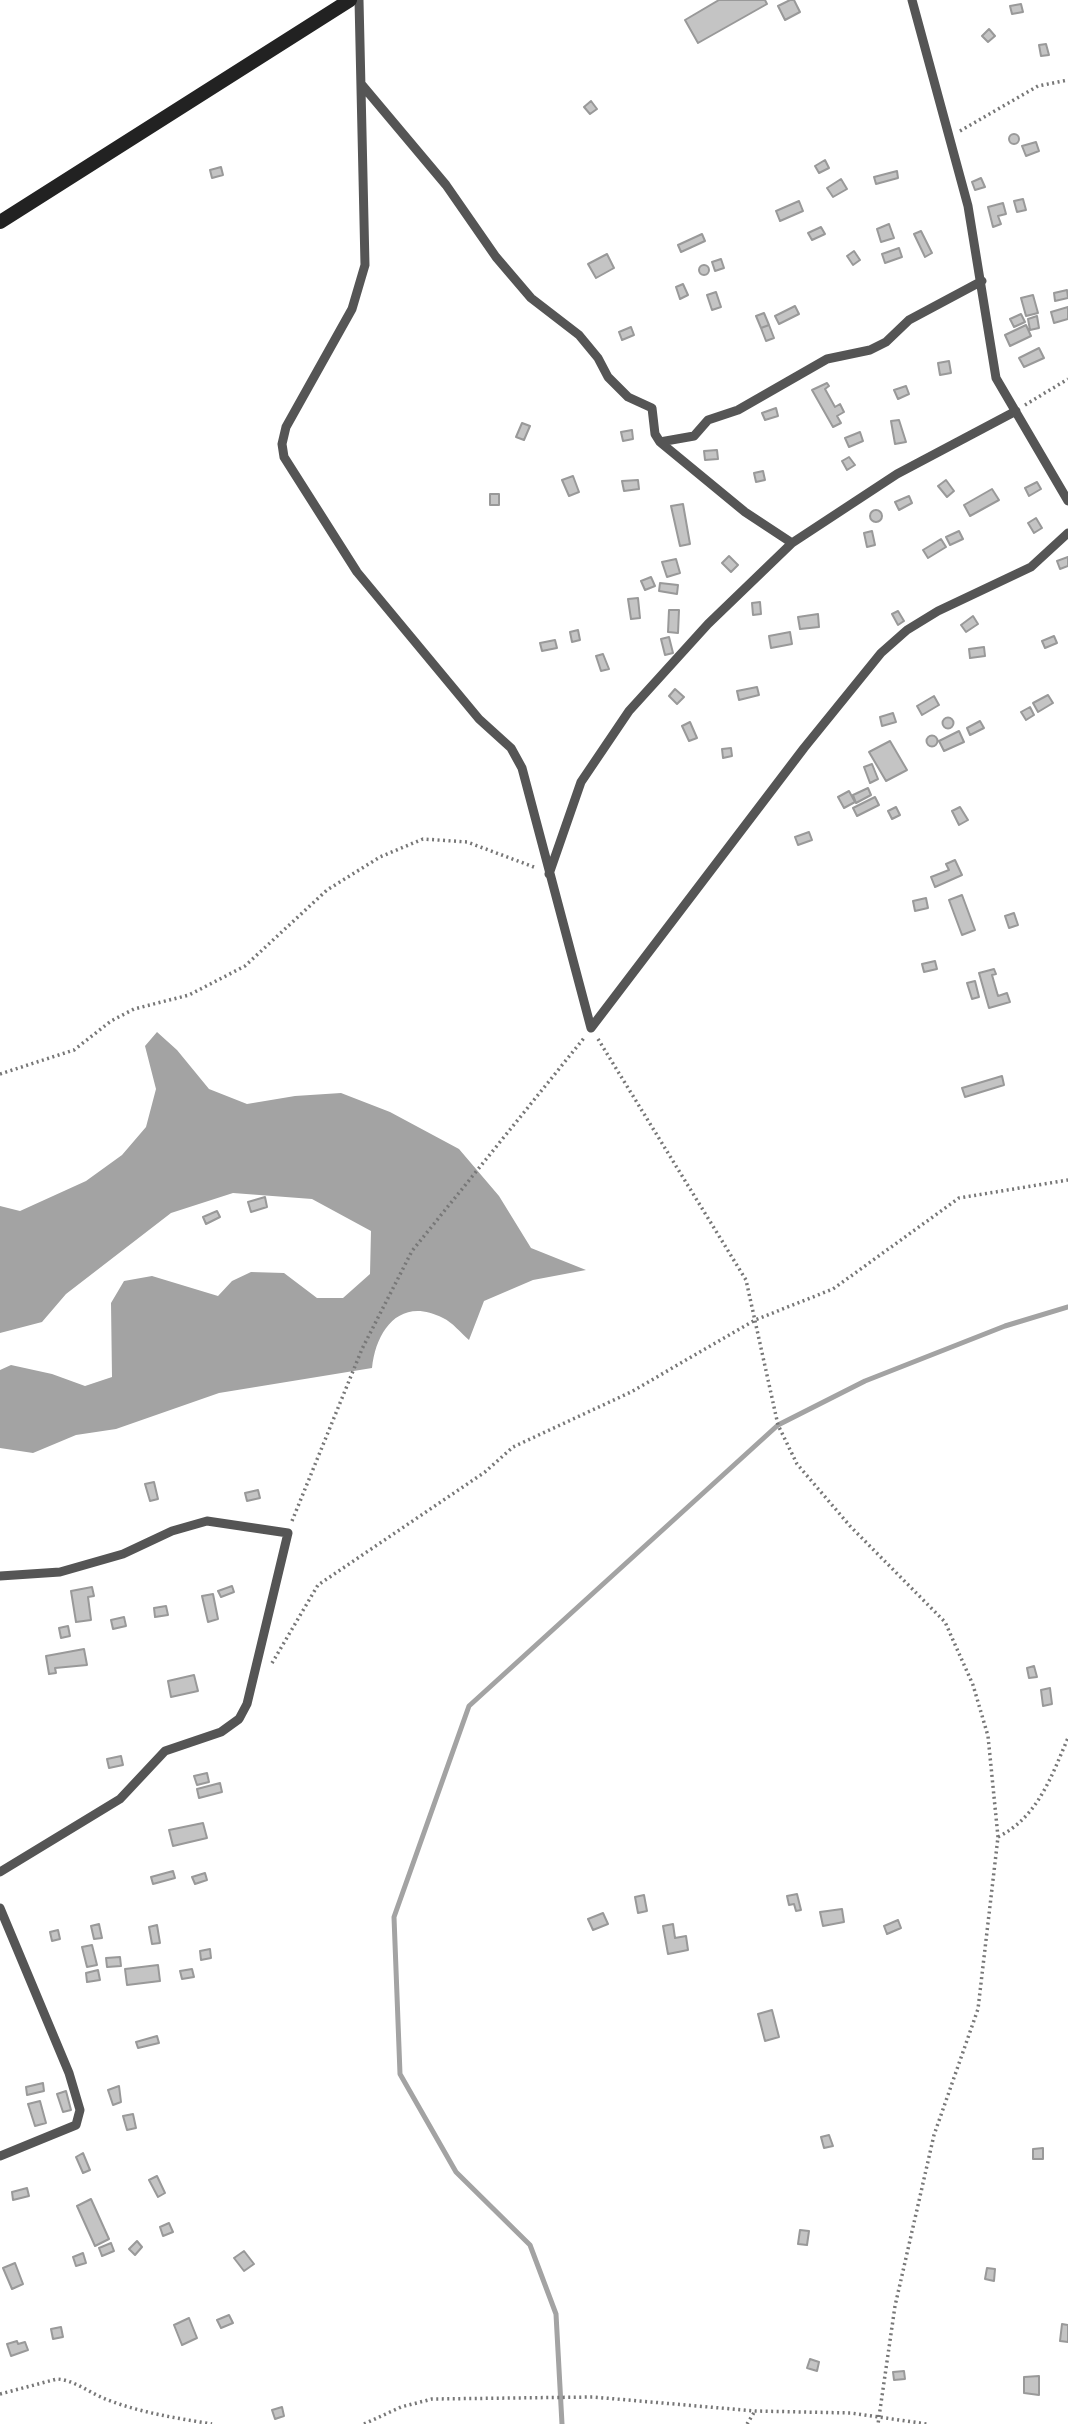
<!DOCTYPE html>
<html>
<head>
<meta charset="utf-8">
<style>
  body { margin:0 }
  canvas { display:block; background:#fff }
</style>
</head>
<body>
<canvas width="1068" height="2424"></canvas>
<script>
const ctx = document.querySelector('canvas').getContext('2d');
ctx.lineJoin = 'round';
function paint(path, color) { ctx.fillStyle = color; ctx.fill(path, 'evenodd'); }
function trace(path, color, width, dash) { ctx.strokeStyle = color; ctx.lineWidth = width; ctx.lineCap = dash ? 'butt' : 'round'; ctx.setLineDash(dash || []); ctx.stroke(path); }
paint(new Path2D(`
  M157 1032 177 1050 209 1089 247 1104 295 1096 341 1093 390 1112 459 1149 499 1196 531 1248 586 1270 533 1280 484 1301 469 1340C461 1333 452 1322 443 1318 401 1296 376 1329 372 1368L219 1393 116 1429 76 1435 33 1453 0 1448V1370L11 1365 52 1374 85 1386 112 1377 111 1303 124 1281 152 1276 218 1296 232 1281 251 1272 284 1273 317 1298H343L370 1274 371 1231 312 1199 233 1193 171 1213 66 1294 42 1322 0 1333V1206L20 1211 86 1181 122 1155 146 1127 156 1089 145 1046Z`), '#a3a3a3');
trace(new Path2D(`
  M562 2424 556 2314 530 2245 456 2172 400 2074 394 1917 469 1706 778 1425 865 1381 1005 1326 1068 1307`), '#a3a3a3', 5);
const building = new Path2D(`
  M719 0H765L767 4 698 43 685 20Z
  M790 0H794L800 12 785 20 778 6Z
  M1021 4 1023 12 1012 14 1010 6Z
  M989 29 995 36 988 42 982 36Z
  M1046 44 1049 55 1041 56 1039 45Z
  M591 101 597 109 590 114 584 107Z
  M1009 139a5 5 0 1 1 10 0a5 5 0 1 1-10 0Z
  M1036 142 1039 151 1026 156 1022 146Z
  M825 160 829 168 819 173 815 166Z
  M221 167 223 175 212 178 210 170Z
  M897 171 898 178 876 184 874 177Z
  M981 178 985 187 975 190 972 182Z
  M841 179 847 189 833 197 827 188Z
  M1023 199 1026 210 1017 212 1014 201Z
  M799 201 803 211 780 221 776 211Z
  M1003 203 1006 214 998 216 1001 224 993 227 988 207Z
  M889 224 894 238 881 242 877 229Z
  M821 227 825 234 812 240 808 233Z
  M921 231 932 253 925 257 914 234Z
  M702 234 705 241 681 252 678 245Z
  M899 248 902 257 885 263 882 254Z
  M854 251 860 260 853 265 847 256Z
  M607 254 614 268 596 278 588 264Z
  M721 259 724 268 715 271 712 262Z
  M699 270a5 5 0 1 1 10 0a5 5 0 1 1-10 0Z
  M683 284 688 295 680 299 676 287Z
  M1067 290 1068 298 1055 301 1054 293Z
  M716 292 721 307 712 310 707 295Z
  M1033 295 1038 313 1026 316 1021 298Z
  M795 306 799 314 779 324 775 316Z
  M1068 307V319L1054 323 1051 312Z
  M764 313 769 325 761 328 756 316Z
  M1021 314 1025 322 1014 327 1010 319Z
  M1037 316 1039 328 1030 330 1028 319Z
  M769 325 774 338 766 341 761 328Z
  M1026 325 1031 336 1010 346 1005 335Z
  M631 327 634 335 622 340 619 332Z
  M1039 348 1044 358 1024 367 1019 358Z
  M949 361 951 373 940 375 938 363Z
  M827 383 829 386 825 389 835 407 840 404 844 412 837 416 841 423 833 427 812 390Z
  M906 386 909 394 898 399 894 390Z
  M776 408 778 416 765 420 762 413Z
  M899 420 906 442 895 444 891 421Z
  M522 423 530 426 524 440 516 437Z
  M632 430 633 439 623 441 621 432Z
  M860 432 863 441 849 447 845 438Z
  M717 450 718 459 705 460 704 451Z
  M849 457 855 465 847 470 842 461Z
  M763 471 765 480 756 482 754 473Z
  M573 476 579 492 569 496 562 480Z
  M638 480 639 489 624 491 622 481Z
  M946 480 954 491 947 497 938 486Z
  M1037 482 1041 489 1029 496 1025 488Z
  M992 489 999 500 970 516 964 505Z
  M490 494H499V505H490Z
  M909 496 912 503 899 510 895 502Z
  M683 504 690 544 680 546 671 506Z
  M870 516a6 6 0 1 1 12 0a6 6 0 1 1-12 0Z
  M1036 518 1042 528 1034 533 1028 523Z
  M872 531 875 545 867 547 864 533Z
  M959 531 963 539 950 545 946 537Z
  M941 539 946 547 928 558 923 550Z
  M729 556 738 565 731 572 722 563Z
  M1068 557V566L1060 569 1057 561Z
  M676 559 680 573 667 577 662 562Z
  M651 577 655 586 645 590 641 581Z
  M660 583 678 585 677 594 659 591Z
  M638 598 640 618 631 619 628 599Z
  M760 602 761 614 753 615 752 603Z
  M669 610H679L678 633 668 632Z
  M898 611 904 621 898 625 892 614Z
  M818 614 819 627 800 629 798 617Z
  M973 616 978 624 966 632 961 625Z
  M578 630 580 640 572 642 570 632Z
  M790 632 792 644 771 648 769 636Z
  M1054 636 1057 643 1045 648 1042 641Z
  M669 637 673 653 665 655 661 639Z
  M555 640 557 648 542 651 540 643Z
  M984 647 985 656 970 658 969 649Z
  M603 654 609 669 601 671 596 656Z
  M757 687 759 695 739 700 737 691Z
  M675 689 684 697 677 704 669 696Z
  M1048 695 1053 703 1038 712 1033 703Z
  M934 696 939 705 922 715 917 706Z
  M1030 707 1034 715 1026 720 1021 712Z
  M893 713 896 722 882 726 880 717Z
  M942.5 723a5.5 5.5 0 1 1 11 0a5.5 5.5 0 1 1-11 0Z
  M980 721 984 728 970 735 967 728Z
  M690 722 697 738 689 741 682 726Z
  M959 731 964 742 944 751 939 741Z
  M926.5 741a5.5 5.5 0 1 1 11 0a5.5 5.5 0 1 1-11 0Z
  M890 741 907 770 886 781 869 752Z
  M731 748 732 756 723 758 722 749Z
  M872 764 878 779 870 783 864 767Z
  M868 788 871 795 856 803 853 795Z
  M849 791 855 802 844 808 838 797Z
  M875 797 879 805 857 816 853 808Z
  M896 807 900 815 892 819 888 811Z
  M960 807 968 820 959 825 952 811Z
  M809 832 812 840 798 845 795 837Z
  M955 860 962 875 935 887 931 877 949 870 946 864Z
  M962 895 975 930 962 935 949 900Z
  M926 898 928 908 915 911 913 901Z
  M1014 913 1018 925 1009 928 1005 916Z
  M935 961 937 969 924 972 922 964Z
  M994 969 996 974 992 975 998 996 1007 993 1010 1002 989 1008 979 973Z
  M975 981 979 997 972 999 967 983Z
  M1002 1076 1004 1085 965 1097 962 1088Z
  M265 1197 267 1207 251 1212 248 1202Z
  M217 1211 220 1217 206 1224 203 1217Z
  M154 1482 158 1499 150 1501 145 1484Z
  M258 1490 260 1498 247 1501 245 1493Z
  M232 1586 234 1592 221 1597 218 1591Z
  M92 1587 94 1596 88 1597 91 1620 76 1622 71 1591Z
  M213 1594 218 1619 208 1622 202 1596Z
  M166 1606 168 1615 155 1617 154 1608Z
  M124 1617 126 1626 113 1629 111 1620Z
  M68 1626 70 1636 61 1638 59 1628Z
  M84 1649 87 1665 55 1668 56 1673 49 1674 46 1656Z
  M1034 1666 1037 1677 1029 1678 1027 1668Z
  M194 1675 198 1691 171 1697 168 1681Z
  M1050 1688 1052 1704 1043 1706 1041 1690Z
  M121 1756 123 1765 109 1768 107 1759Z
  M207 1773 209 1782 197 1785 194 1776Z
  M220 1783 222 1792 199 1798 197 1789Z
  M203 1823 207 1838 173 1846 169 1830Z
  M173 1871 175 1878 153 1884 151 1877Z
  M205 1873 207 1880 195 1884 192 1877Z
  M797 1894 801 1910 796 1911 794 1904 789 1905 787 1896Z
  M644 1895 647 1911 638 1913 635 1897Z
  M842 1909 844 1922 823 1926 820 1912Z
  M603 1913 608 1924 593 1930 588 1919Z
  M898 1920 901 1928 887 1934 884 1926Z
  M99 1924 102 1938 94 1939 91 1926Z
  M673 1924 675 1938 686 1936 688 1950 668 1954 663 1926Z
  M157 1925 160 1943 152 1944 149 1927Z
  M58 1930 60 1939 52 1941 50 1932Z
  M92 1945 97 1965 87 1967 82 1947Z
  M210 1949 211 1958 201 1960 200 1951Z
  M120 1957 121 1966 107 1967 106 1958Z
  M158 1965 160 1981 127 1985 125 1969Z
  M192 1969 194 1977 182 1979 180 1971Z
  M98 1970 100 1980 87 1982 86 1973Z
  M772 2010 779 2037 765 2041 758 2014Z
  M157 2036 159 2043 138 2048 136 2042Z
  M43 2083 44 2091 27 2095 26 2087Z
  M119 2086 121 2102 113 2105 108 2090Z
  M66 2091 71 2110 63 2112 57 2094Z
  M40 2101 46 2123 35 2126 28 2104Z
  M133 2114 136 2128 127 2130 123 2116Z
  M829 2135 833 2146 824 2148 821 2137Z
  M1043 2148V2159H1033V2149Z
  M83 2153 90 2170 83 2173 76 2157Z
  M157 2176 165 2193 158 2197 149 2180Z
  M27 2188 29 2196 13 2200 12 2192Z
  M91 2199 109 2239 95 2246 77 2206Z
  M169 2223 173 2232 163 2236 160 2227Z
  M800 2230 809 2231 807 2245 798 2244Z
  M137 2241 142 2247 135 2255 129 2249Z
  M111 2243 114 2251 102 2256 99 2248Z
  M244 2251 254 2264 244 2271 234 2258Z
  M83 2253 86 2263 76 2266 73 2257Z
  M15 2263 23 2284 12 2289 3 2268Z
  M987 2268 995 2269 994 2281 985 2279Z
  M229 2315 233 2323 221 2328 217 2320Z
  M189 2318 197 2338 182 2345 174 2325Z
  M1062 2324 1068 2325V2342L1060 2341Z
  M61 2327 63 2337 53 2339 51 2329Z
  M17 2341 18 2344 25 2342 28 2350 11 2356 7 2344Z
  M810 2359 819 2362 817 2371 807 2368Z
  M904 2371 905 2379 894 2380 893 2372Z
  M1039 2376V2395L1024 2393V2377Z
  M282 2407 284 2416 275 2419 272 2410Z`);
paint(building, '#c4c4c4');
trace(building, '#999', 2);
trace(new Path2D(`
  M960 131 1038 86 1068 80
  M1025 405 1068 379
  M598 1039 746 1280 778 1425 797 1464 850 1526 945 1622 973 1685 988 1736 998 1837 978 2009 934 2135 895 2306 878 2424
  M0 1074 74 1050 111 1021 134 1009 189 995 245 966 327 890 380 857 423 839 467 842 534 867
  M292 1521 362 1349 412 1251 584 1038
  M272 1663 318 1585 485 1472 513 1447 631 1392 755 1320 833 1289 959 1198 1068 1180
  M998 1837C1038 1817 1051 1777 1068 1738
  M0 2394 57 2379C75 2380 91 2394 108 2400 142 2413 176 2418 212 2424
  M364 2424 401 2407 432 2399 593 2397 755 2411 851 2413 927 2424
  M747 2424 755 2411`), '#777', 3.5, [2, 3.5]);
trace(new Path2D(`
  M359 0 365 265 352 309 286 427 282 444 284 457 357 572 479 719 511 748 522 768 591 1028
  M912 0 968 206 996 378 1068 501
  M362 85 446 185 496 257 531 298 579 335 598 358 608 377 628 397 652 408 655 434 660 442 745 512 792 543
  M660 442 694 436 708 420 738 410 827 359 870 350 886 342 909 320 982 281
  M549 874 581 782 629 711 708 624 792 543 897 474 1016 411
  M591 1028 804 748 881 653 907 630 938 611 1031 567 1068 533
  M0 1576 60 1572 123 1554 172 1531 207 1521 288 1533 247 1704 239 1719 221 1732 165 1751 120 1799 0 1872
  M0 1908 69 2073 80 2110 76 2125 0 2156`), '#555', 9);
trace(new Path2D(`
  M0 222 350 0`), '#222', 14);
</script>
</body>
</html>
